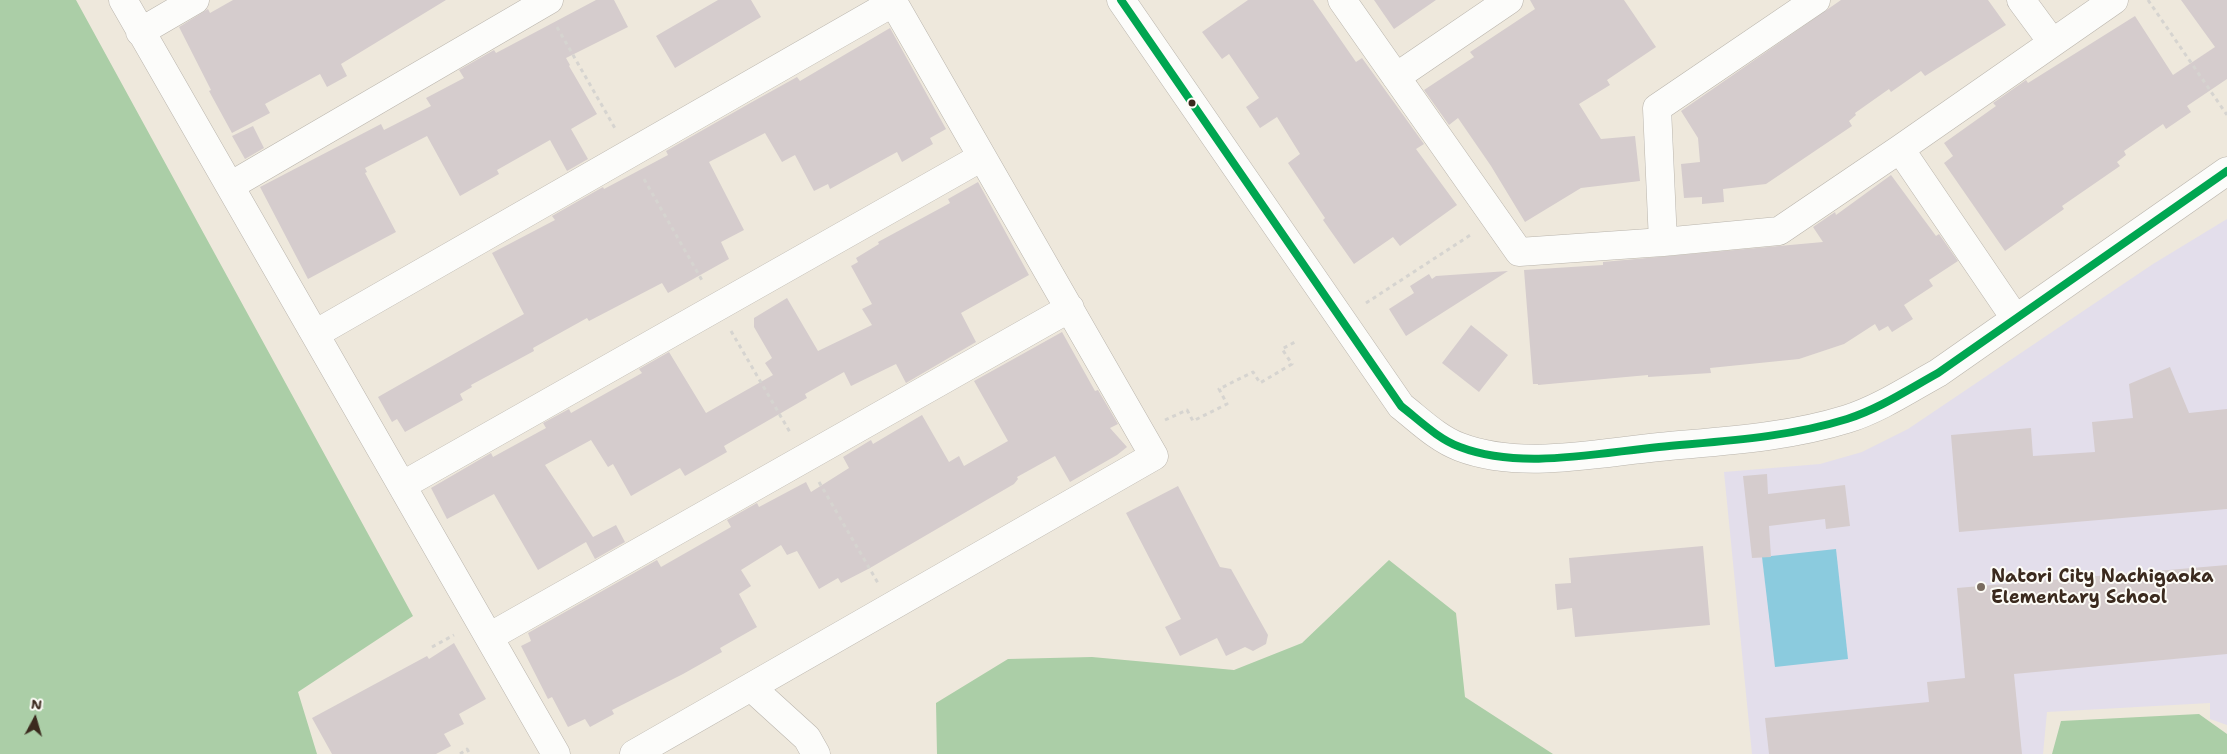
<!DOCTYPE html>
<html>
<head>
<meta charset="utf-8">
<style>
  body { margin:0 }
  #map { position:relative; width:2227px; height:754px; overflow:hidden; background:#eee8dc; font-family:"Shantell Sans",sans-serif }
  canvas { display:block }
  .north { position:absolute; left:10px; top:694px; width:50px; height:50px; -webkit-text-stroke:4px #fdfcf7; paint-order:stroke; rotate:6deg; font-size:14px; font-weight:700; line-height:20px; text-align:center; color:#3b2a1e }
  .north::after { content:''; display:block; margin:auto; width:18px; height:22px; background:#3b2a1e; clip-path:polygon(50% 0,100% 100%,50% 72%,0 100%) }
</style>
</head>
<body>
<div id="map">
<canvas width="2227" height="754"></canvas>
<div class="north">N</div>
</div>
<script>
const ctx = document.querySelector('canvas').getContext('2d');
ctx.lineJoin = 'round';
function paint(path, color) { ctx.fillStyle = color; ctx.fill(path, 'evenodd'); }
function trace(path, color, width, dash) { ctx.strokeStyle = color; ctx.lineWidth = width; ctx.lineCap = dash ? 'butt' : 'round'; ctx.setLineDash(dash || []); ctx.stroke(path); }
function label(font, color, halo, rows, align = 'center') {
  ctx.font = font + ' "Shantell Sans",sans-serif'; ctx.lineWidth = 4; ctx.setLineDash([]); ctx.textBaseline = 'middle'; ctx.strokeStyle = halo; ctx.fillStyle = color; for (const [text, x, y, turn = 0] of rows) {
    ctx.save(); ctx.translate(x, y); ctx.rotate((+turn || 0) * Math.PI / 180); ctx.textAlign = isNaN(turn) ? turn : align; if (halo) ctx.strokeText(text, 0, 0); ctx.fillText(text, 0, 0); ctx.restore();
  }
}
paint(new Path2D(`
  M2227 219V725L2210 719V703L2047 712 2043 754H1752L1724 472 1820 464 1862 452 1908 429 2153 264Z`), '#e3deeb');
paint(new Path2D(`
  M0 0H76L413 616 298 692 317 754H0Z
  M1389 560 1456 613 1465 697 1553 754H937L936 703 1008 659 1092 657 1234 670 1302 643Z
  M2199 714 2227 734V754H2052L2061 721Z`), '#abcea7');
paint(new Path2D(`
  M1836 549 1848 659 1775 667 1762 557Z`), '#8bcbde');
paint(new Path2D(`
  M233 0H446L341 64 347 76 327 87 320 74 265 104 270 113 232 133 209 91 211 90 179 27 208 9 210 13Z
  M596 0H614L628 27 566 58 570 65 569 66 597 114 571 129 588 159 567 171 550 140 497 170 499 174 460 196 427 136 365 168 367 172 365 173 396 232 308 279 260 187 381 124 384 130 431 106 426 98 464 78 459 70 494 50 496 53Z
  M718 0H751L761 17 675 68 656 36Z
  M1248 0H1313L1356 62 1362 58 1424 144 1416 149 1457 205 1400 246 1393 237 1354 264 1323 220 1325 218 1288 163 1300 154 1277 117 1260 128 1246 107 1259 98 1229 54 1222 59 1202 32Z
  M1374 0H1436L1394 29Z
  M1530 0H1624L1656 47 1607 80 1610 85 1579 104 1601 139 1635 136 1640 181 1581 188 1525 222 1491 166 1458 118 1449 125 1424 90 1474 57 1470 52 1535 9Z
  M1841 0H1988L2006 25 1925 76 1921 71 1891 92 1889 89 1855 113 1856 115 1849 121 1852 126 1766 184 1723 189 1724 202 1702 204V197L1684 198 1681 164 1700 162 1698 138 1681 111Z
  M2181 0H2227V79L2187 106 2191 112 2166 129 2163 124 2124 151 2126 155 2117 162 2120 166 2062 206 2064 209 2005 251 1944 163 1953 156 1944 143 1996 106 1993 103 2026 80 2028 83 2135 16 2173 75 2215 47Z
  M890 28 946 129 930 138 933 144 902 162 897 152 830 189 828 184 814 191 795 155 782 162 765 133 709 162 744 230 721 242 729 259 668 293 662 283 589 321 587 318 533 348 534 351 471 385 472 387 460 394 463 400 405 432 397 419 392 422 378 397 524 314 492 253 555 220 552 216 603 187 604 189 668 155 666 151 752 102 797 77 800 81Z
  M253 126 264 148 245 159 232 136Z
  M1891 175 1936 236 1939 234 1958 261 1929 280 1933 286 1904 305 1913 319 1892 332 1888 326 1879 331 1875 324 1844 344 1799 359 1710 368 1711 373 1648 377V375L1538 385V384H1533L1524 270 1603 265V262L1823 242 1813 227 1835 212 1836 215Z
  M978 182 1029 275 961 313 976 342 906 383 896 364 851 386 844 372 805 394 807 398 724 446 727 452 685 476 680 468 631 496 613 464 608 467 591 440 545 465 593 537 616 525 625 542 595 559 586 542 538 570 494 494 447 519 431 488 491 453 493 457 546 428 543 423 569 409 571 413 642 373 639 369 669 352 706 413 773 375 765 363 772 358 754 327V318L787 298 818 351 872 325 862 309 872 304 851 266 858 262 856 258 879 244 878 242 950 203 948 199Z
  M1508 271 1406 336 1389 309 1414 293 1410 286 1429 274 1432 279 1436 276Z
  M1471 325 1508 355 1479 392 1442 363Z
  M1062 332 1095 391 1098 390 1118 424 1110 428 1127 447 1117 455 1070 482 1055 456 1017 477 1018 479 1014 484 870 568 841 583 838 578 819 589 797 551 787 555 781 545 741 570 751 586 739 594 757 627 720 648 722 652 683 674 612 710 614 714 590 727 585 719 568 727 552 697 548 699 521 646 531 641 528 633 657 560 661 567 731 527 727 520 757 503 759 507 806 482 811 492 849 468 843 457 871 440 873 444 922 415 949 462 959 456 964 466 1008 441 974 381Z
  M2170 367 2189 413 2227 409V509L1959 532 1951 435 2031 428 2033 456 2095 452 2092 422 2133 418 2129 384Z
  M1767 474 1768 494 1845 485 1850 526 1826 529 1825 519 1769 526 1771 557 1752 558 1743 476Z
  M1178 486 1220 567 1231 569 1268 635 1266 644 1253 651 1245 647 1226 656 1217 638 1180 656 1165 627 1181 619 1126 513Z
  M1703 546 1710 625 1575 637 1572 608 1557 610 1555 584 1571 583 1569 558Z
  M2227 565V654L2014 674 2022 754H1769L1765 718 1929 702 1927 682 1965 678 1957 588Z
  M454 643 486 699 459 714 464 724 444 734 451 746 436 754H332L312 718 427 656 429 659Z`), '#d5cccd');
const street = new Path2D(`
  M123 0 556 754
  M1342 0 1519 252 1663 242 1779 231 1900 149 2114 0
  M2021 0 2052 42
  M140 32 195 0
  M1396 77 1509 0
  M1900 149 2015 318
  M230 186 549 0
  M1663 242 1657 108 1816 0
  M315 334 894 2
  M403 485 982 157
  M489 637 1070 308
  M752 688 807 738 816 754
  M634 754 1154 456 892 0`);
const secondary = new Path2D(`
  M1121 0 1401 406C1419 420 1438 439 1460 447 1520 470 1597 453 1659 447 1722 441 1786 438 1847 419 1879 409 1909 389 1938 373L2227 171`);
trace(street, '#b9b4ac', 29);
trace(secondary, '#b9b4ac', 29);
trace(new Path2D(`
  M2148 0 2227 115
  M557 27 616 130
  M644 179 703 282
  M1366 303 1472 234
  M731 331 791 434
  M1165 420 1187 410 1193 421 1227 404 1219 389 1253 372 1260 383 1292 364 1282 349 1295 342
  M819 482 878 583
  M432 647 454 635
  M460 754 467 749 470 754`), '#d6d4d0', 3, [4, 4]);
trace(street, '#fcfcfa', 28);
trace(secondary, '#fcfcfa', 28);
trace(new Path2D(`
  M1121 0 1401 406C1419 420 1438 439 1460 447 1520 470 1597 453 1659 447 1722 441 1786 438 1847 419 1879 409 1909 389 1938 373L2227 171`), '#00a651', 8);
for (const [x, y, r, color] of [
  [1192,103,4.5,"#3b2a1e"],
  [1981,587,5,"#7a6c60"]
]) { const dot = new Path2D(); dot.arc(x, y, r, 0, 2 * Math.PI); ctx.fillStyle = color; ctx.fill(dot); trace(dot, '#fdfcf7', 2); }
label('bold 18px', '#3b2a1e', '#fdfcf7', [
  ["Natori City Nachigaoka",1991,577],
  ["Elementary School",1991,598]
], 'left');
</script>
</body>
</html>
